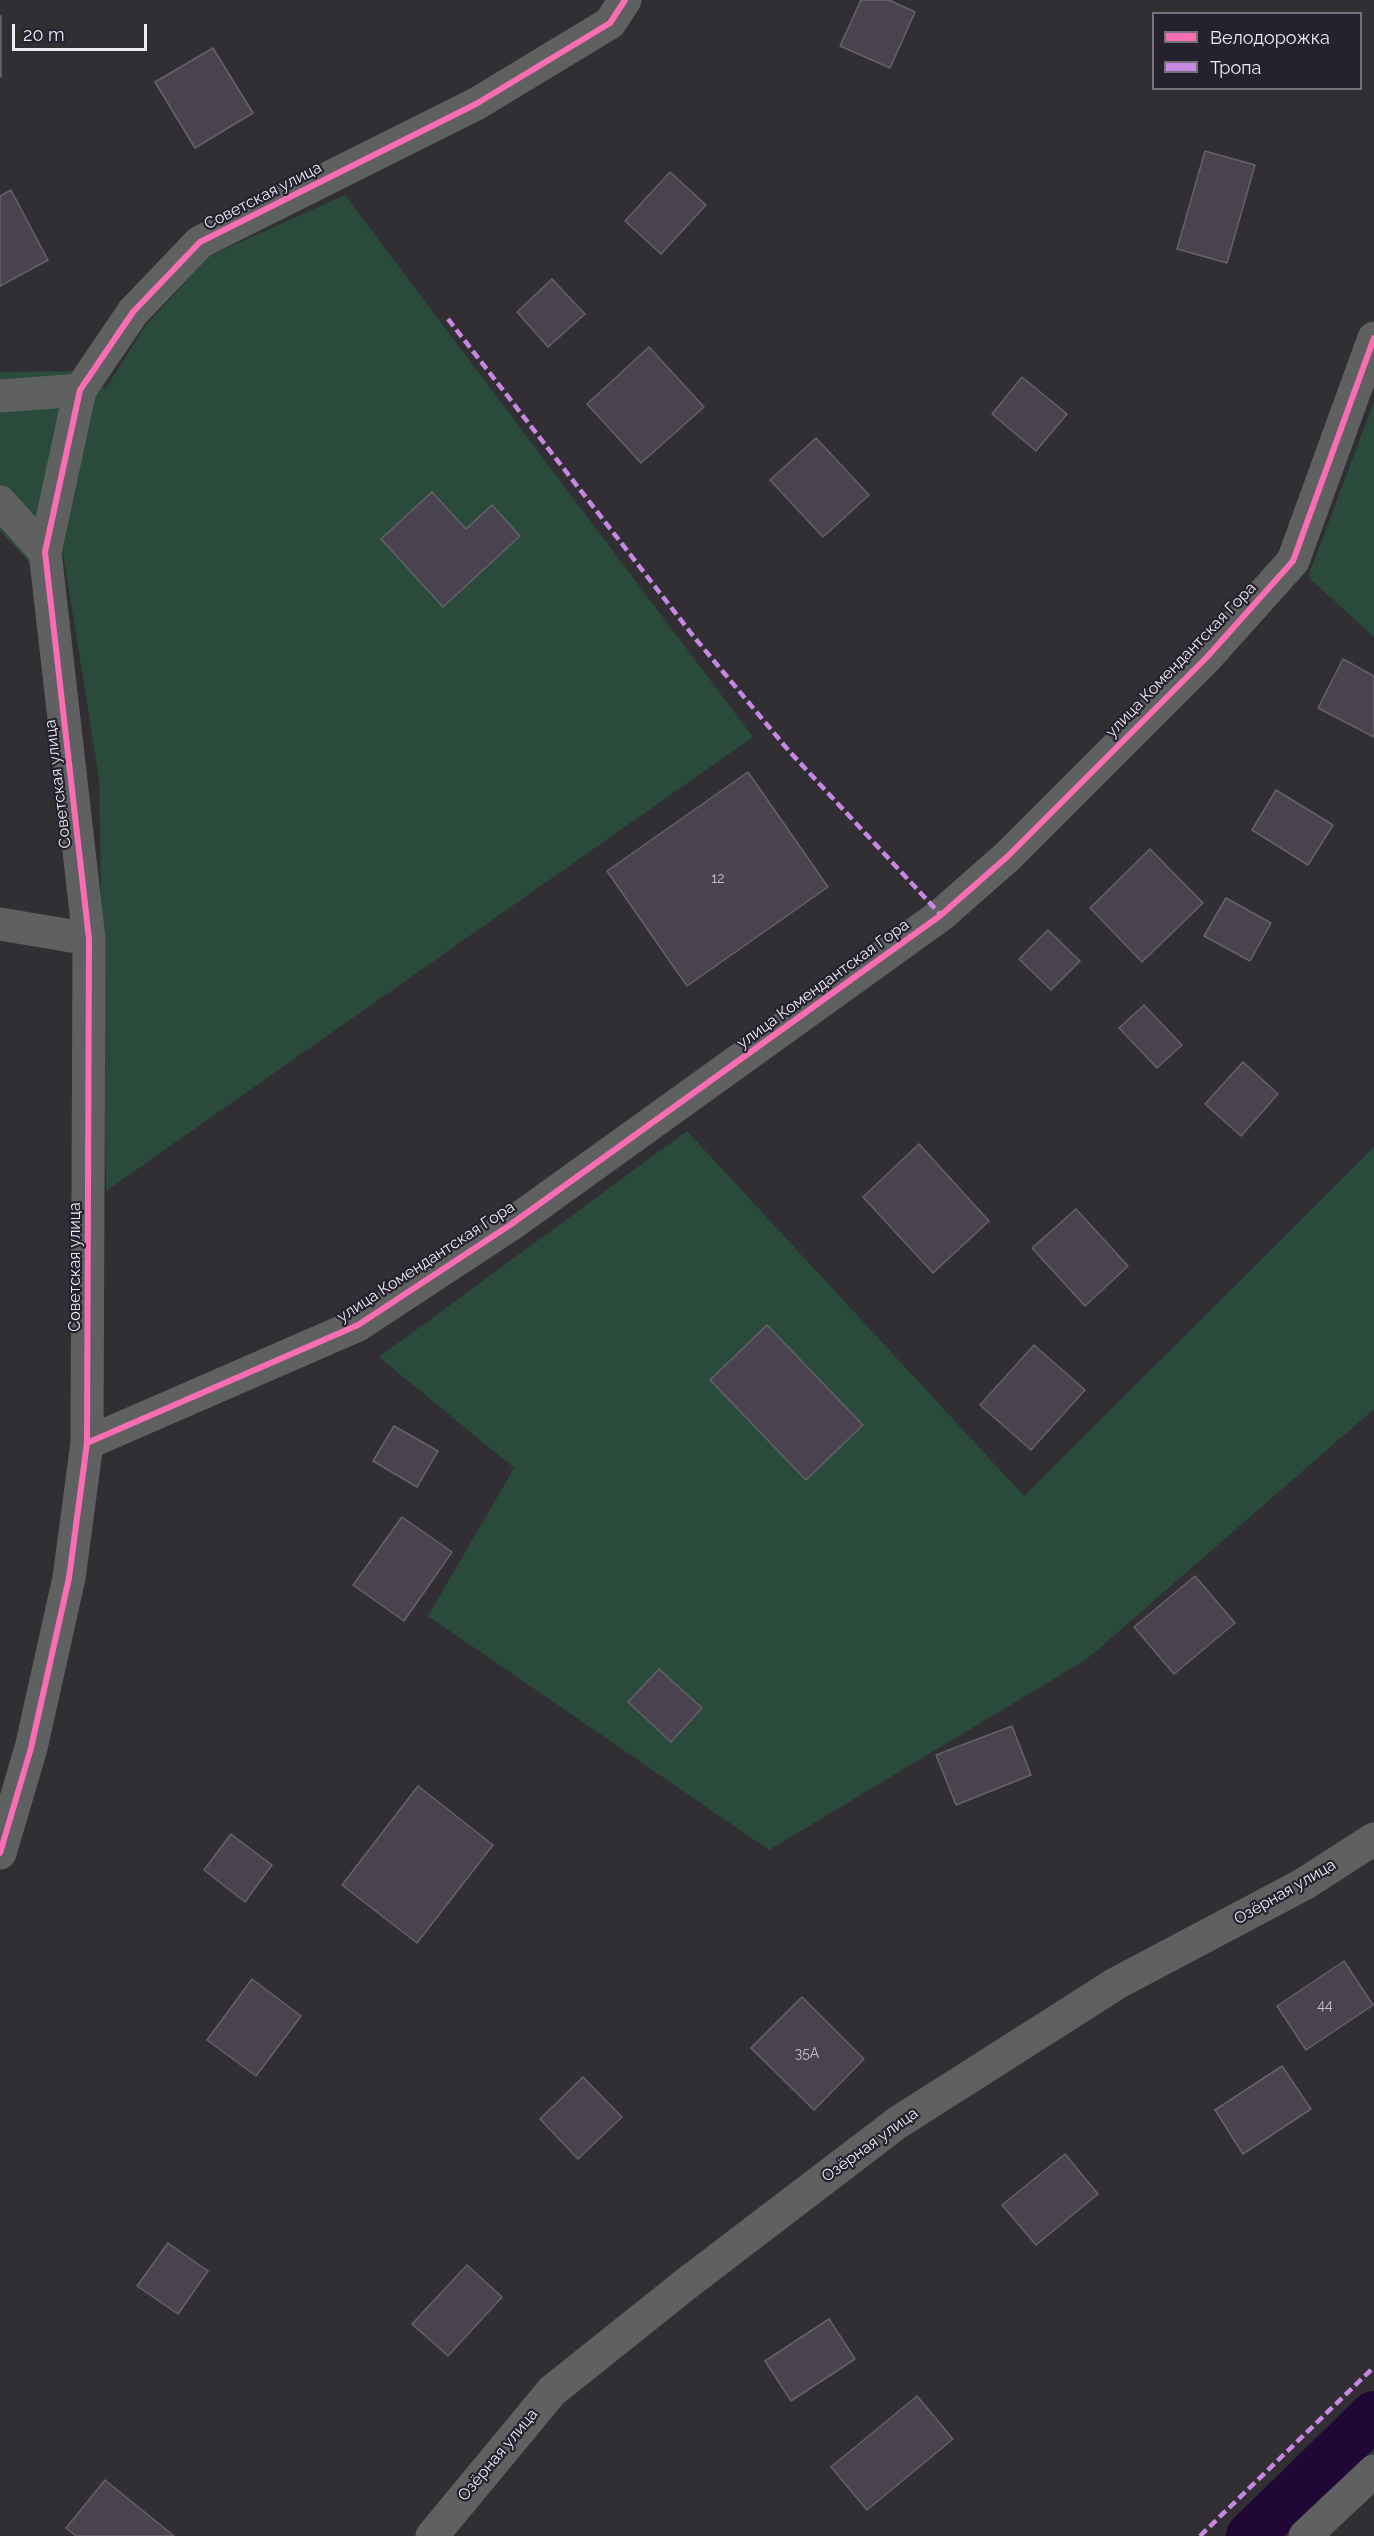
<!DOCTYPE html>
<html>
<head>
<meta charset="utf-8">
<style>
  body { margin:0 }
  #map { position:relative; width:1374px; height:2536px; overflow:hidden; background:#312e34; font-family:Raleway,sans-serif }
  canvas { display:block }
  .legend { position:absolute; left:1152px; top:12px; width:210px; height:78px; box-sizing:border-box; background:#26212e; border:2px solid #76727d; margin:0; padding:8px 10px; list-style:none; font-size:18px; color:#eeebf4 }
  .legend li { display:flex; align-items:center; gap:12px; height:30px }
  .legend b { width:30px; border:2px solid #76727d }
  .scale { position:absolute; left:12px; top:24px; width:135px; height:27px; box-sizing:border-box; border:3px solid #eeebf4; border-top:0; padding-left:8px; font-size:18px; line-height:21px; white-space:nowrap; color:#eeebf4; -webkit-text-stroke:4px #26212e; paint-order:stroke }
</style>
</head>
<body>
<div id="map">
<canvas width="1374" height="2536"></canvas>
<ul class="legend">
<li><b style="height:8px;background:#f96db3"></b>Велодорожка</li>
<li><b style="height:8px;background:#c787e3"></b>Тропа</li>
</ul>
<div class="scale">20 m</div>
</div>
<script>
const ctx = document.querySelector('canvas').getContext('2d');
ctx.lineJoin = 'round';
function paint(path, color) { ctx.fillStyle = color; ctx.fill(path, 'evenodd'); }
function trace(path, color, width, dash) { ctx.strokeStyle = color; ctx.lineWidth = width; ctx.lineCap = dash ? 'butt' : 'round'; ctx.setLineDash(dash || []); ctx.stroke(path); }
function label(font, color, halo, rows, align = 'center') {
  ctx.font = font + ' Raleway,sans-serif'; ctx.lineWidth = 4.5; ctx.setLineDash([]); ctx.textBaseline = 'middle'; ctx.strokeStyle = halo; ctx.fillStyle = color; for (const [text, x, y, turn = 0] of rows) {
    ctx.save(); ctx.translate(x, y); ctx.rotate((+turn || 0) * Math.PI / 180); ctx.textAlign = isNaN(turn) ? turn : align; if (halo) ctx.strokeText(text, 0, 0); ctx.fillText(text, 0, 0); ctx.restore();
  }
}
paint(new Path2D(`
  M345 195 753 737 106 1191 99 778 63 553 31 564 0 531V372L76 371 105 389 146 325 209 256Z
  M1374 402V637L1308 577Z
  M687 1131 1024 1496 1374 1147V1409L1087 1659 769 1850 428 1616 514 1468 379 1357Z`), '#2a4b3b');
trace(new Path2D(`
  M1250 2536 1374 2415`), '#200735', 48);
const building = new Path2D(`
  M861 0H889L915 12 890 68 840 46Z
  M0 16H1V77H0Z
  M213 48 253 113 195 148 155 82Z
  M1205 151 1255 165 1227 263 1177 249Z
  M670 172 706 205 661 254 625 221Z
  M11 190 48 260 0 286V196Z
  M552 279 585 314 548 347 517 312Z
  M649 347 704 407 641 463 587 404Z
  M1022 377 1067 414 1036 451 992 414Z
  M816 438 869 495 823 537 770 480Z
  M432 492 466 529 492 505 520 536 443 607 381 539Z
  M1343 659 1374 676V737L1318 708Z
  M748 772 828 887 687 986 607 871Z
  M1276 790 1333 825 1308 865 1252 830Z
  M1150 849 1203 903 1142 962 1090 908Z
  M1226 898 1271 923 1250 961 1204 936Z
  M1048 930 1080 961 1051 990 1019 959Z
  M1144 1005 1182 1045 1157 1068 1119 1028Z
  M1243 1062 1278 1094 1241 1136 1205 1104Z
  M919 1144 989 1221 933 1273 863 1197Z
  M1076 1209 1128 1266 1085 1306 1032 1248Z
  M767 1325 863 1425 806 1480 710 1380Z
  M1034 1345 1085 1390 1031 1450 980 1405Z
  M394 1426 438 1451 417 1487 373 1461Z
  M402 1517 452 1552 404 1621 353 1585Z
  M1195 1576 1235 1623 1174 1674 1134 1627Z
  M659 1669 702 1708 671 1742 628 1702Z
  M1012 1726 1031 1775 956 1805 936 1755Z
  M418 1786 493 1845 417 1943 342 1885Z
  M231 1834 272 1865 245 1902 204 1870Z
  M1344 1961 1373 2005 1306 2050 1277 2006Z
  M252 1979 301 2016 256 2076 207 2040Z
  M802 1997 864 2059 814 2110 751 2048Z
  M1282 2066 1311 2109 1243 2154 1215 2110Z
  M583 2077 622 2117 578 2159 540 2119Z
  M1065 2154 1098 2194 1036 2245 1002 2205Z
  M168 2243 208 2271 178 2314 137 2286Z
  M467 2265 502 2297 448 2356 412 2324Z
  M829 2319 855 2359 791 2401 765 2361Z
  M917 2396 953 2439 867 2510 831 2467Z
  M105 2480 174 2536H76L66 2528Z`);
paint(building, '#494350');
trace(building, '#656268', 1.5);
trace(new Path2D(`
  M0 396 80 390
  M0 502 45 552
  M0 924 89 939
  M87 1443 358 1325 510 1225 941 915 1008 856 1207 657 1293 561 1374 338
  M0 1853 31 1748 69 1578 87 1443 89 939 45 552 80 390 133 312 200 242 476 104 610 23 625 0
  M432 2536 552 2391 686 2284 897 2123 1117 1983 1304 1884 1374 1839
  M1305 2536 1374 2471`), '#5f6060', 33);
trace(new Path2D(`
  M448 319 694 637 789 751 941 915
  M1200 2536 1374 2367`), '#c787e3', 4.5, [9, 4.5]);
trace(new Path2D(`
  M87 1443 358 1325 510 1225 941 915 1008 856 1207 657 1293 561 1374 338
  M0 1853 31 1748 69 1578 87 1443 89 939 45 552 80 390 133 312 200 242 476 104 610 23 625 0`), '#f96db3', 6);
label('14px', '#c5c1cb', null, [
  ["12",718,879],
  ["44",1325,2006],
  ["35А",807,2054]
]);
label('16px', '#eeebf4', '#26212e', [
  ["Советская улица",263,196,-27],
  ["улица Комендантская Гора",1181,660,-46],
  ["Советская улица",58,784,-97],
  ["улица Комендантская Гора",823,984,-36],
  ["улица Комендантская Гора",426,1262,-33],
  ["Советская улица",75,1267,-90],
  ["Озёрная улица",1285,1892,-30],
  ["Озёрная улица",870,2145,-36],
  ["Озёрная улица",498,2455,-50]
]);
</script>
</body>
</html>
